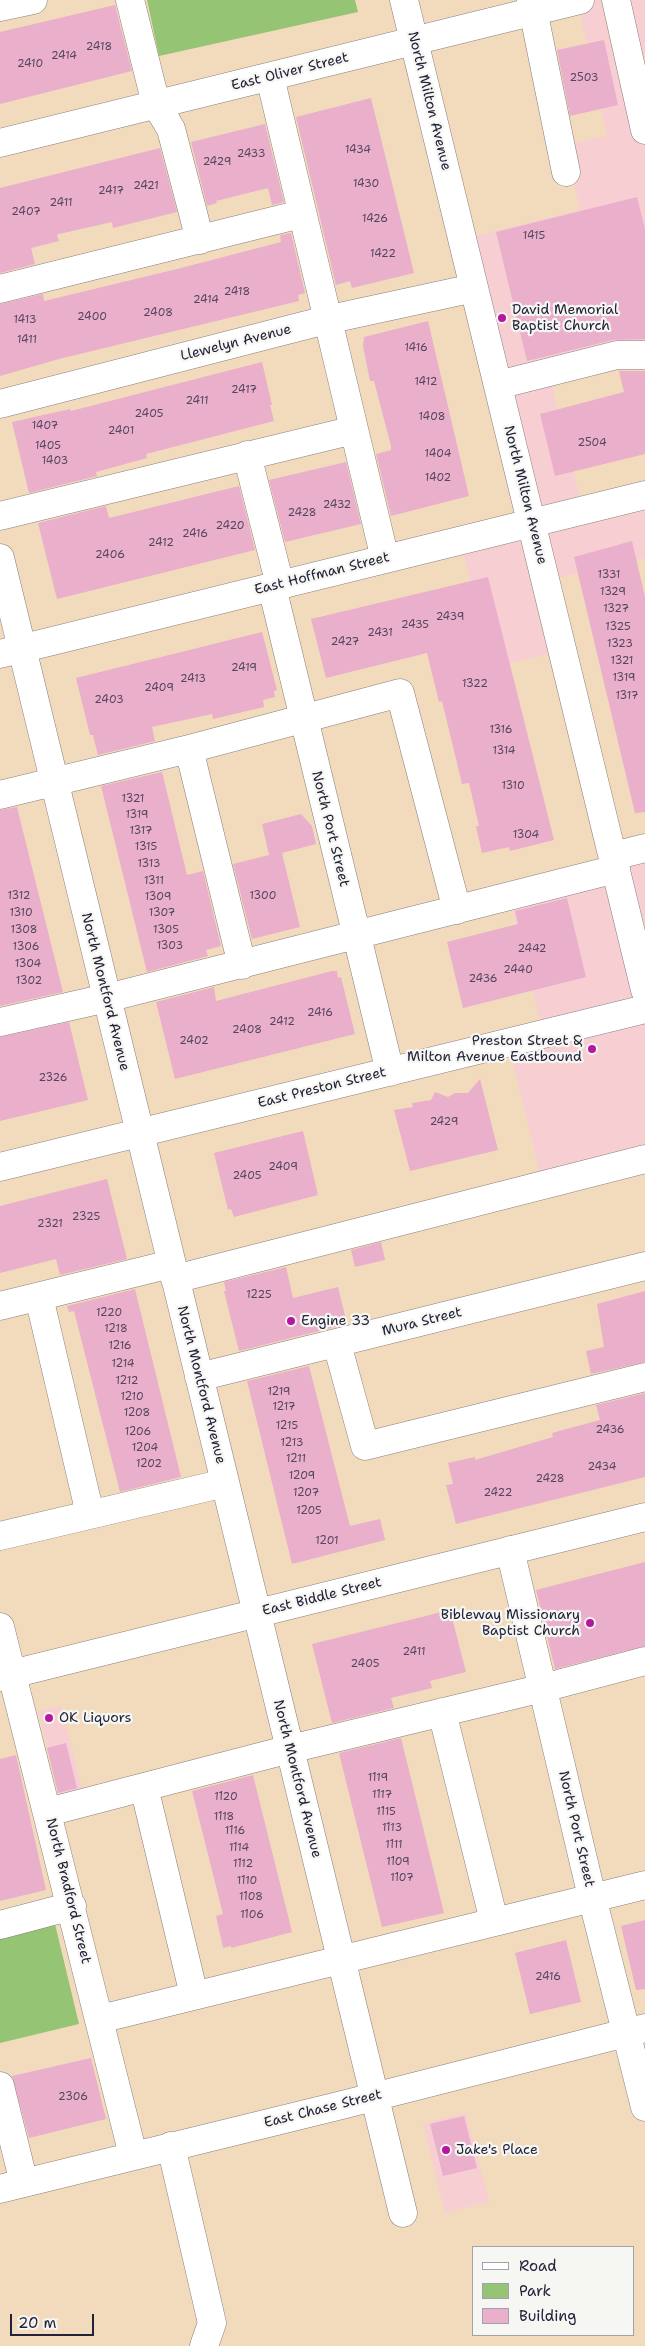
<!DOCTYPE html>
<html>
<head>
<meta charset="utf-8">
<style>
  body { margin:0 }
  #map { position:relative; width:645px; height:2346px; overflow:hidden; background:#f1dbbc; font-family:"Shantell Sans",sans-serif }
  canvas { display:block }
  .legend { position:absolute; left:472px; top:2246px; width:162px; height:90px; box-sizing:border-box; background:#f6f6f2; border:1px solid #a1a1a9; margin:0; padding:6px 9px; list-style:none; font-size:15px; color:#22223b }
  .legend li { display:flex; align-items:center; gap:10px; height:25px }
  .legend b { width:25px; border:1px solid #a1a1a9 }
  .scale { position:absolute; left:10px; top:2314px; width:84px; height:22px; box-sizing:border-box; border:2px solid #22223b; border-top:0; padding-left:6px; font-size:15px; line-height:18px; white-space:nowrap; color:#22223b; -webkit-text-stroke:4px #f6f6f2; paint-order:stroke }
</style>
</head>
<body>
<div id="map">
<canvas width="645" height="2346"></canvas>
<ul class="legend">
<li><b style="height:6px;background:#fff"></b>Road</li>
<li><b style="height:14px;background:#95c474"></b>Park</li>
<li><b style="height:14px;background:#eaafca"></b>Building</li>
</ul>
<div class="scale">20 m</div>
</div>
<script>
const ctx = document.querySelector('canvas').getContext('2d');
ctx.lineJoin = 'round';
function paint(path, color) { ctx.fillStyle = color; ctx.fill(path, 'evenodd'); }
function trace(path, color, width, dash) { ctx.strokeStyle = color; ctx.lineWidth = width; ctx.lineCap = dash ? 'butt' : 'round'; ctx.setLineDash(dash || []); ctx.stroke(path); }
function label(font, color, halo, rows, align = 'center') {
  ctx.font = font + ' "Shantell Sans",sans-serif'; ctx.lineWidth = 4.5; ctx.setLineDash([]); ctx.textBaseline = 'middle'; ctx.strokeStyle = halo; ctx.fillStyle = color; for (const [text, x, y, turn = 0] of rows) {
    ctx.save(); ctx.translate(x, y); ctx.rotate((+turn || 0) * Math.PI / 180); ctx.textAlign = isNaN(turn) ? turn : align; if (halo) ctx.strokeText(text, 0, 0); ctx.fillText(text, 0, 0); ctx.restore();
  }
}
paint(new Path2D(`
  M581 0H645V356L549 373 583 510 645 495V558L540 582 556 652 491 668 461 542 525 525 456 241 580 210 565 145 607 135 577 1Z
  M645 848V1160L541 1178 507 1039 542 1029 512 906Z
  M61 1706 84 1795 61 1801 38 1711Z
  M466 2113 489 2202 445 2213 423 2124Z`), '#f7cfd3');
paint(new Path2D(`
  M147 0H355L358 12 159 56Z
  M54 1920 79 2024 0 2043V1934Z`), '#95c474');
paint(new Path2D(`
  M115 5 132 71 0 104V32Z
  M604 40 618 105 570 116 557 50Z
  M371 98 414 273 352 288 350 281 336 285 296 117Z
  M265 124 284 202 272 205 268 188 216 201 217 203 207 206 191 142Z
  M160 148 177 212 113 228 112 222 59 234 57 235 59 241 31 248 35 264 0 273V188Z
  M637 197 645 229V339L613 340 527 361 496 232Z
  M291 233 305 293 298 295 299 301 59 359 0 376V304L43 294 44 301 177 269 281 242 280 235Z
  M428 321 469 496 391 516 376 454 391 450V446L374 381H370L363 346 364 337Z
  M262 362 272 405H270L274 421 146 454 147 458 96 472 97 476 29 493 12 422 70 409 71 411Z
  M619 371H645V454L555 476 540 414 624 392Z
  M346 462 361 524 285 542 269 480Z
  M239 486 255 550 57 599 38 523 106 506 109 518Z
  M632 541 645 597V812L635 813 574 557Z
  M488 577 554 840 510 851 509 847 482 853 476 826H479L469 783 462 784 442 701 439 702 427 653 326 678 311 619Z
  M262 632 277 690 274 691 275 697 263 700 264 707 213 719 212 714 152 727 155 741 98 755 93 735H90L76 678Z
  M162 772 187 875 203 871 221 946 206 950 208 956 147 972 101 786Z
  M17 807 63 992 0 1006V810Z
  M301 814 312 826 316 844 282 853 300 927 252 939 233 864 269 855 262 824Z
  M567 898 586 977 463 1008 447 942 518 924 515 911Z
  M332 971H337L338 978 341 977 355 1034 175 1079 156 1002 214 987 216 1001Z
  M69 1022 88 1100 0 1121V1037Z
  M480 1079 498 1150 410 1171 394 1110 413 1107 412 1103 431 1100 435 1092 448 1097 455 1093H468Z
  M303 1131 318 1195 234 1217 231 1209 228 1210 214 1153Z
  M107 1179 127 1259 60 1275 56 1259 0 1273V1206Z
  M381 1242 385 1260 355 1267 351 1250Z
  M286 1267 293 1298 338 1287 347 1324 239 1351 224 1291H226L224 1282Z
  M135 1289 181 1477 120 1492 74 1311 69 1312 67 1306Z
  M645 1291V1362L591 1374 586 1351 604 1347 597 1304Z
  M309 1366 350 1526 380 1519 385 1540 292 1564 247 1381Z
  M645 1393V1477L456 1524 446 1485 453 1484 448 1463 475 1457V1460L553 1437 552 1433 600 1420 596 1405Z
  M645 1562V1646L555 1669 536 1590Z
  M450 1610 466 1672 430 1681 432 1688 391 1698 394 1708 332 1723 312 1644Z
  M401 1738 444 1913 382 1927 339 1753Z
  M66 1743 77 1788 58 1793 47 1748Z
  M16 1755 46 1890 0 1901V1759Z
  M253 1775 292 1932 231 1948V1946L223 1948 216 1916 223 1914 192 1791Z
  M645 1920V1989L636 1990 621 1926Z
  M566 1940 581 2002 530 2014 515 1953Z
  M91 2058 106 2119 29 2138 12 2076Z
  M464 2116 477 2168 443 2176 430 2124Z`), '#eaafca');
const minor = new Path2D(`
  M130 0 156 104 171 129 200 240
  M404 0 645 990
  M531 0 566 172
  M616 0 645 130
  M0 7 33 0
  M270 77 385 559
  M0 143 580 0
  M0 289 301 214
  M498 385 617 355H645
  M0 404 326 320 474 288
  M247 455 280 585
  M0 516 354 430
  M0 558 403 2213
  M272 587 390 1072
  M0 654 645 495
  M189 749 242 965
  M0 795 189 749 400 693 457 910
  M613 856 645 848
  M0 1022 107 998 616 869
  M0 1167 645 1009
  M175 1279 645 1159
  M39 1297 90 1514
  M0 1306 171 1264
  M337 1344 365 1446 645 1377
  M199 1377 645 1266
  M0 1536 225 1483
  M510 1550 592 1897 645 2107
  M0 1627 133 2155
  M0 1677 645 1517
  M442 1712 494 1921
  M144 1787 194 1995
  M48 1812 290 1749 543 1688 645 1661
  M0 1925 72 1906
  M100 2019 645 1885
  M0 2086 24 2183
  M171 2146 212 2323 204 2346
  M0 2189 342 2105 645 2028`);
trace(minor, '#8a7e7c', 29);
trace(minor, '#fff', 28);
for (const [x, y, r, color] of [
  [502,318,5,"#b5179e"],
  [592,1049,5,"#b5179e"],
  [291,1321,5,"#b5179e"],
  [590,1623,5,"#b5179e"],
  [49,1718,5,"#b5179e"],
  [446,2150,5,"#b5179e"]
]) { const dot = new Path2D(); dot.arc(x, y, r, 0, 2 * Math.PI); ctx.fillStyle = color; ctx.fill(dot); trace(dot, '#f6f6f2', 2); }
label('11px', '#54455f', null, [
  ["2418",99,47],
  ["2414",64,56],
  ["2410",30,64],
  ["2503",584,78],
  ["1434",358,150],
  ["2433",251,154],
  ["2429",217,162],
  ["1430",366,184],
  ["2421",146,186],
  ["2417",111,191],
  ["2411",61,203],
  ["2407",26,212],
  ["1426",375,219],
  ["1415",534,236],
  ["1422",383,254],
  ["2418",237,292],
  ["2414",206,300],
  ["2408",158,313],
  ["2400",92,317],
  ["1413",25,320],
  ["1411",27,340],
  ["1416",416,348],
  ["1412",426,382],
  ["2417",244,390],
  ["2411",197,401],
  ["2405",149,414],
  ["1408",432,417],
  ["1407",45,426],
  ["2401",121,431],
  ["2504",592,443],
  ["1405",48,446],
  ["1404",438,454],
  ["1403",55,461],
  ["1402",438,478],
  ["2432",337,505],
  ["2428",302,513],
  ["2420",230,526],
  ["2416",195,534],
  ["2412",161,543],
  ["2406",110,555],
  ["1331",609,575],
  ["1329",613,592],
  ["1327",616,609],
  ["2439",450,617],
  ["2435",415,625],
  ["1325",618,627],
  ["2431",380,633],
  ["2427",345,642],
  ["1323",620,644],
  ["1321",622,661],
  ["2419",244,668],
  ["1319",624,678],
  ["2413",193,679],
  ["1322",475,684],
  ["2409",159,688],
  ["1317",627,696],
  ["2403",109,700],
  ["1316",501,730],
  ["1314",504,751],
  ["1310",513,786],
  ["1321",133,799],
  ["1319",137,815],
  ["1317",141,831],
  ["1304",526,835],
  ["1315",146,847],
  ["1313",149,864],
  ["1311",154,881],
  ["1312",19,896],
  ["1300",263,896],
  ["1309",158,897],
  ["1310",21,913],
  ["1307",162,913],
  ["1308",24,930],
  ["1305",166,930],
  ["1303",170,946],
  ["1306",26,947],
  ["2442",532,949],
  ["1304",28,964],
  ["2440",518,970],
  ["2436",483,979],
  ["1302",29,981],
  ["2416",320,1013],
  ["2412",282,1022],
  ["2408",247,1030],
  ["2402",194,1041],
  ["2326",53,1078],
  ["2429",444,1122],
  ["2409",283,1167],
  ["2405",247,1176],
  ["2325",86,1217],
  ["2321",50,1224],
  ["1225",259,1295],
  ["1220",109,1313],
  ["1218",116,1329],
  ["1216",120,1346],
  ["1214",123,1364],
  ["1212",127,1381],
  ["1219",279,1392],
  ["1210",132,1397],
  ["1217",284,1407],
  ["1208",137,1413],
  ["1215",287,1426],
  ["2436",610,1430],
  ["1206",138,1432],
  ["1213",292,1443],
  ["1204",145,1448],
  ["1211",296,1459],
  ["1202",149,1464],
  ["2434",602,1467],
  ["1209",302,1476],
  ["2428",550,1479],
  ["1207",306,1493],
  ["2422",498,1493],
  ["1205",309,1511],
  ["1201",327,1541],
  ["2411",414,1652],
  ["2405",365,1664],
  ["1119",378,1778],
  ["1117",382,1795],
  ["1120",226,1797],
  ["1115",386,1812],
  ["1118",224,1817],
  ["1113",392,1828],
  ["1116",235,1831],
  ["1111",394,1845],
  ["1114",239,1848],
  ["1109",398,1862],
  ["1112",243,1864],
  ["1107",402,1878],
  ["1110",247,1881],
  ["1108",251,1897],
  ["1106",252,1915],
  ["2416",548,1977],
  ["2306",73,2097]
]);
label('14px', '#22223b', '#f6f6f2', [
  ["East Oliver Street",290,72,-14],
  ["North Milton Avenue",429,101,76],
  ["Llewelyn Avenue",236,343,-14],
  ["North Milton Avenue",525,495,76],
  ["East Hoffman Street",322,574,-14],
  ["North Port Street",330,829,76],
  ["North Montford Avenue",105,992,76],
  ["East Preston Street",322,1088,-14],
  ["Mura Street",422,1322,-14],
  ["North Montford Avenue",201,1385,76],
  ["East Biddle Street",322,1597,-14],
  ["North Montford Avenue",297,1779,76],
  ["North Port Street",576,1829,77],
  ["North Bradford Street",68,1891,76],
  ["East Chase Street",323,2109,-14]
]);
label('14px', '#22223b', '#f6f6f2', [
  ["David Memorial",512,310],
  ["Baptist Church",512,326],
  ["Preston Street &",582,1041,"right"],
  ["Milton Avenue Eastbound",582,1057,"right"],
  ["Engine 33",301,1321],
  ["Bibleway Missionary",580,1615,"right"],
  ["Baptist Church",580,1631,"right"],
  ["OK Liquors",59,1718],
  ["Jake's Place",456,2150]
], 'left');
</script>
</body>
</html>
